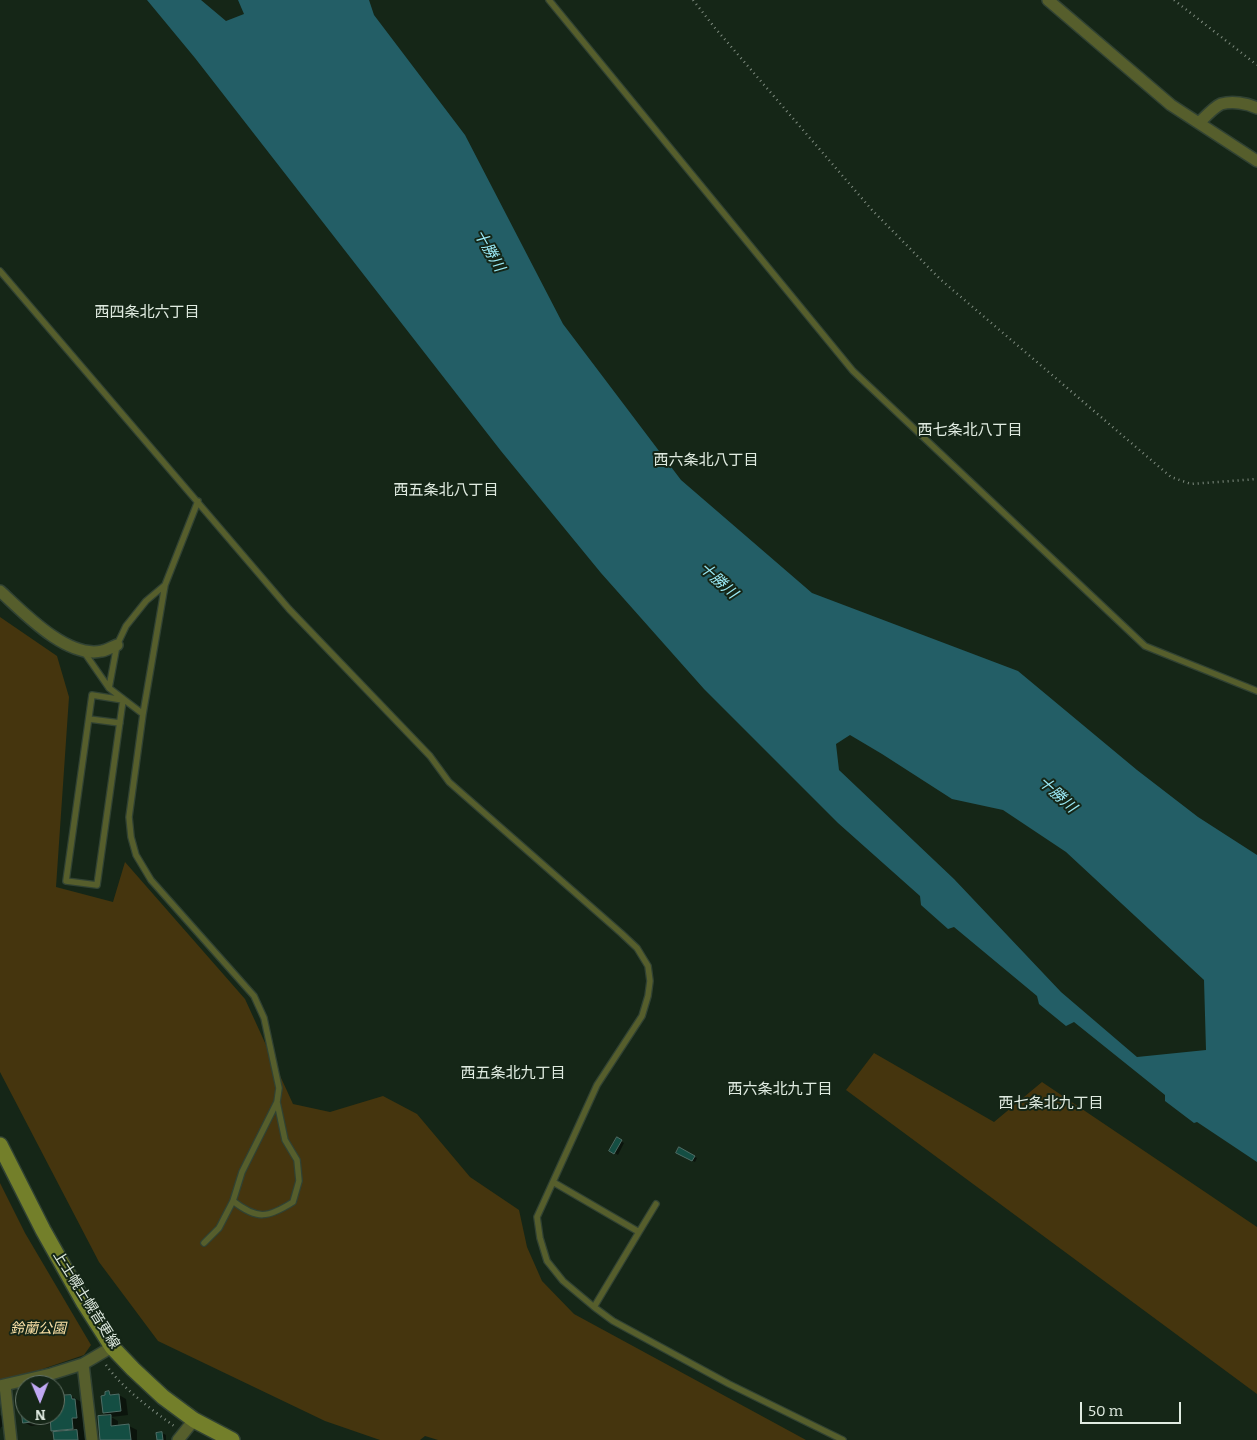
<!DOCTYPE html>
<html>
<head>
<meta charset="utf-8">
<style>
  body { margin:0 }
  #map { position:relative; width:1257px; height:1440px; overflow:hidden; background:#152617; font-family:Bitter,serif }
  canvas { display:block }
  .north { position:absolute; left:15px; top:1375px; width:50px; height:50px; box-sizing:border-box; background:#152617; border:1px solid #667568; border-radius:50%; rotate:179deg; font-size:14px; font-weight:700; line-height:20px; text-align:center; color:#e0ebe1 }
  .north::after { content:''; display:block; margin:auto; width:18px; height:22px; background:#c0a8f3; clip-path:polygon(50% 0,100% 100%,50% 72%,0 100%) }
  .scale { position:absolute; left:1080px; top:1402px; width:101px; height:22px; box-sizing:border-box; border:2px solid #e0ebe1; border-top:0; padding-left:6px; font-size:15px; line-height:18px; white-space:nowrap; color:#e0ebe1; -webkit-text-stroke:4px #152617; paint-order:stroke }
</style>
</head>
<body>
<div id="map">
<canvas width="1257" height="1440"></canvas>
<div class="north">N</div>
<div class="scale">50 m</div>
</div>
<script>
const ctx = document.querySelector('canvas').getContext('2d');
ctx.lineJoin = 'round';
function paint(path, color) { ctx.fillStyle = color; ctx.fill(path, 'evenodd'); }
function trace(path, color, width, dash) { ctx.strokeStyle = color; ctx.lineWidth = width; ctx.lineCap = dash ? 'butt' : 'round'; ctx.setLineDash(dash || []); ctx.stroke(path); }
function label(font, color, halo, rows, align = 'center') {
  ctx.font = font + ' Bitter,"Noto Sans JP",serif'; ctx.lineWidth = 4; ctx.setLineDash([]); ctx.textBaseline = 'middle'; ctx.strokeStyle = halo; ctx.fillStyle = color; for (const [text, x, y, turn = 0] of rows) {
    ctx.save(); ctx.translate(x, y); ctx.rotate((+turn || 0) * Math.PI / 180); ctx.textAlign = isNaN(turn) ? turn : align; if (halo) ctx.strokeText(text, 0, 0); ctx.fillText(text, 0, 0); ctx.restore();
  }
}
paint(new Path2D(`
  M0 617 57 656 69 697 56 887 113 902 125 862 245 999 293 1104 330 1112 383 1096 417 1114 470 1177 519 1210 527 1247 542 1281 574 1314 806 1440H438L425 1436 420 1440H380L325 1421 158 1341 99 1262 0 1072Z
  M874 1053 994 1122 1042 1082 1257 1227V1394L846 1090Z
  M0 1183 25 1233 91 1345 84 1355 13 1379 0 1380Z`), '#45350e');
paint(new Path2D(`
  M147 0H201L226 21 244 14 238 0H369L374 15 465 135 563 324 681 480 812 593 1018 671 1137 770 1198 817 1257 855V1162L1197 1122 1194 1123 1165 1101V1095L1074 1022 1066 1026 1039 1004 1037 996 954 927 948 929 921 905 920 896 838 823 704 689 601 573 501 451 195 58ZM850 735 882 754 952 799 1003 810 1066 852 1204 980 1206 1050 1137 1057 1061 992 954 879 839 770 836 744Z`), '#235e66');
paint(new Path2D(`
  M617 1139 624 1143 618 1155 610 1150Z
  M679 1149 697 1158 695 1162 677 1152Z
  M109 1393 114 1395H119L126 1399 128 1415 111 1417 118 1421V1426H129L137 1430V1440H101L111 1417 104 1413Z
  M25 1394V1415H55V1398L71 1396 83 1403 88 1424 83 1425 85 1440H55L58 1433 53 1430 52 1424 31 1426 24 1422 22 1405 20 1403Z
  M0 1415 3 1417 4 1426 1 1427 0 1430Z
  M162 1433 166 1435V1440H158V1434Z`), '#0007');
const building = new Path2D(`
  M617 1137 622 1140 614 1154 609 1151Z
  M679 1147 695 1156 692 1161 676 1153Z
  M109 1391 110 1395 119 1394 121 1411 103 1413 101 1396 105 1395V1392Z
  M25 1393V1403L18 1404 17 1394Z
  M71 1395 72 1399H75L77 1418H72L73 1429 51 1431 50 1415H55V1396Z
  M21 1405H25V1415H47L48 1420 23 1423Z
  M111 1415V1426L129 1424 131 1440H100L98 1416Z
  M77 1430 78 1440H54L53 1432Z
  M162 1432 163 1440H157L156 1433Z`);
paint(building, '#144e43');
trace(building, '#4f6d66', 1);
const lane = new Path2D(`
  M549 0 853 371 1145 646 1257 691
  M0 271 289 609 430 756 449 782 621 933 637 948 648 966 650 981 648 996 642 1016 597 1085 537 1217 540 1238 547 1261 563 1281 594 1307 613 1321 729 1384 843 1440
  M84 652 109 688 117 645 126 626 146 601 165 585 198 501
  M109 688 143 714 165 585
  M92 695 123 700 97 885 66 881Z
  M143 714 129 817 131 837 136 855 151 880 254 996 264 1018 279 1088 277 1102 242 1172 233 1201 219 1228 204 1243
  M89 719 120 723
  M553 1182 639 1232 594 1307
  M233 1201C257 1220 268 1218 293 1202L299 1181 297 1160 285 1140 277 1102
  M639 1232 656 1204`);
const street = new Path2D(`
  M1048 0 1171 105 1257 161
  M1199 123C1205 117 1214 107 1221 104 1232 101 1247 103 1257 108
  M0 591C23 612 67 659 102 651 107 650 112 647 117 645
  M83 1364 92 1440
  M5 1385 11 1440
  M0 1386 51 1374 83 1364 112 1347
  M178 1440 194 1420`);
const secondary = new Path2D(`
  M0 1145 43 1230 84 1303 112 1347 133 1369 163 1397 194 1420 232 1440`);
trace(lane, '#314233', 8);
trace(street, '#314233', 14);
trace(secondary, '#314233', 18);
trace(new Path2D(`
  M693 0 715 28 872 210 940 279 1171 477 1191 484 1257 479
  M1174 0 1257 65
  M106 1365C123 1389 151 1409 174 1426`), '#808d81', 2.5, [1, 4]);
trace(lane, '#565e2c', 5.5);
trace(street, '#565e2c', 11);
trace(secondary, '#737f2a', 15);
label('14px', '#e0ebe1', '#152617', [
  ["上士幌士幌音更線",86,1300,58]
]);
label('italic 14px', '#fbe1a7', '#152617', [
  ["鈴蘭公園",38,1329]
]);
label('italic 15px', '#9beaf6', '#152617', [
  ["十勝川",489,251,60],
  ["十勝川",718,581,42],
  ["十勝川",1057,795,42]
]);
label('15px', '#e0ebe1', '#152617', [
  ["西四条北六丁目",147,313],
  ["西七条北八丁目",970,431],
  ["西六条北八丁目",706,461],
  ["西五条北八丁目",446,491],
  ["西五条北九丁目",513,1074],
  ["西六条北九丁目",780,1090],
  ["西七条北九丁目",1051,1104]
]);
</script>
</body>
</html>
